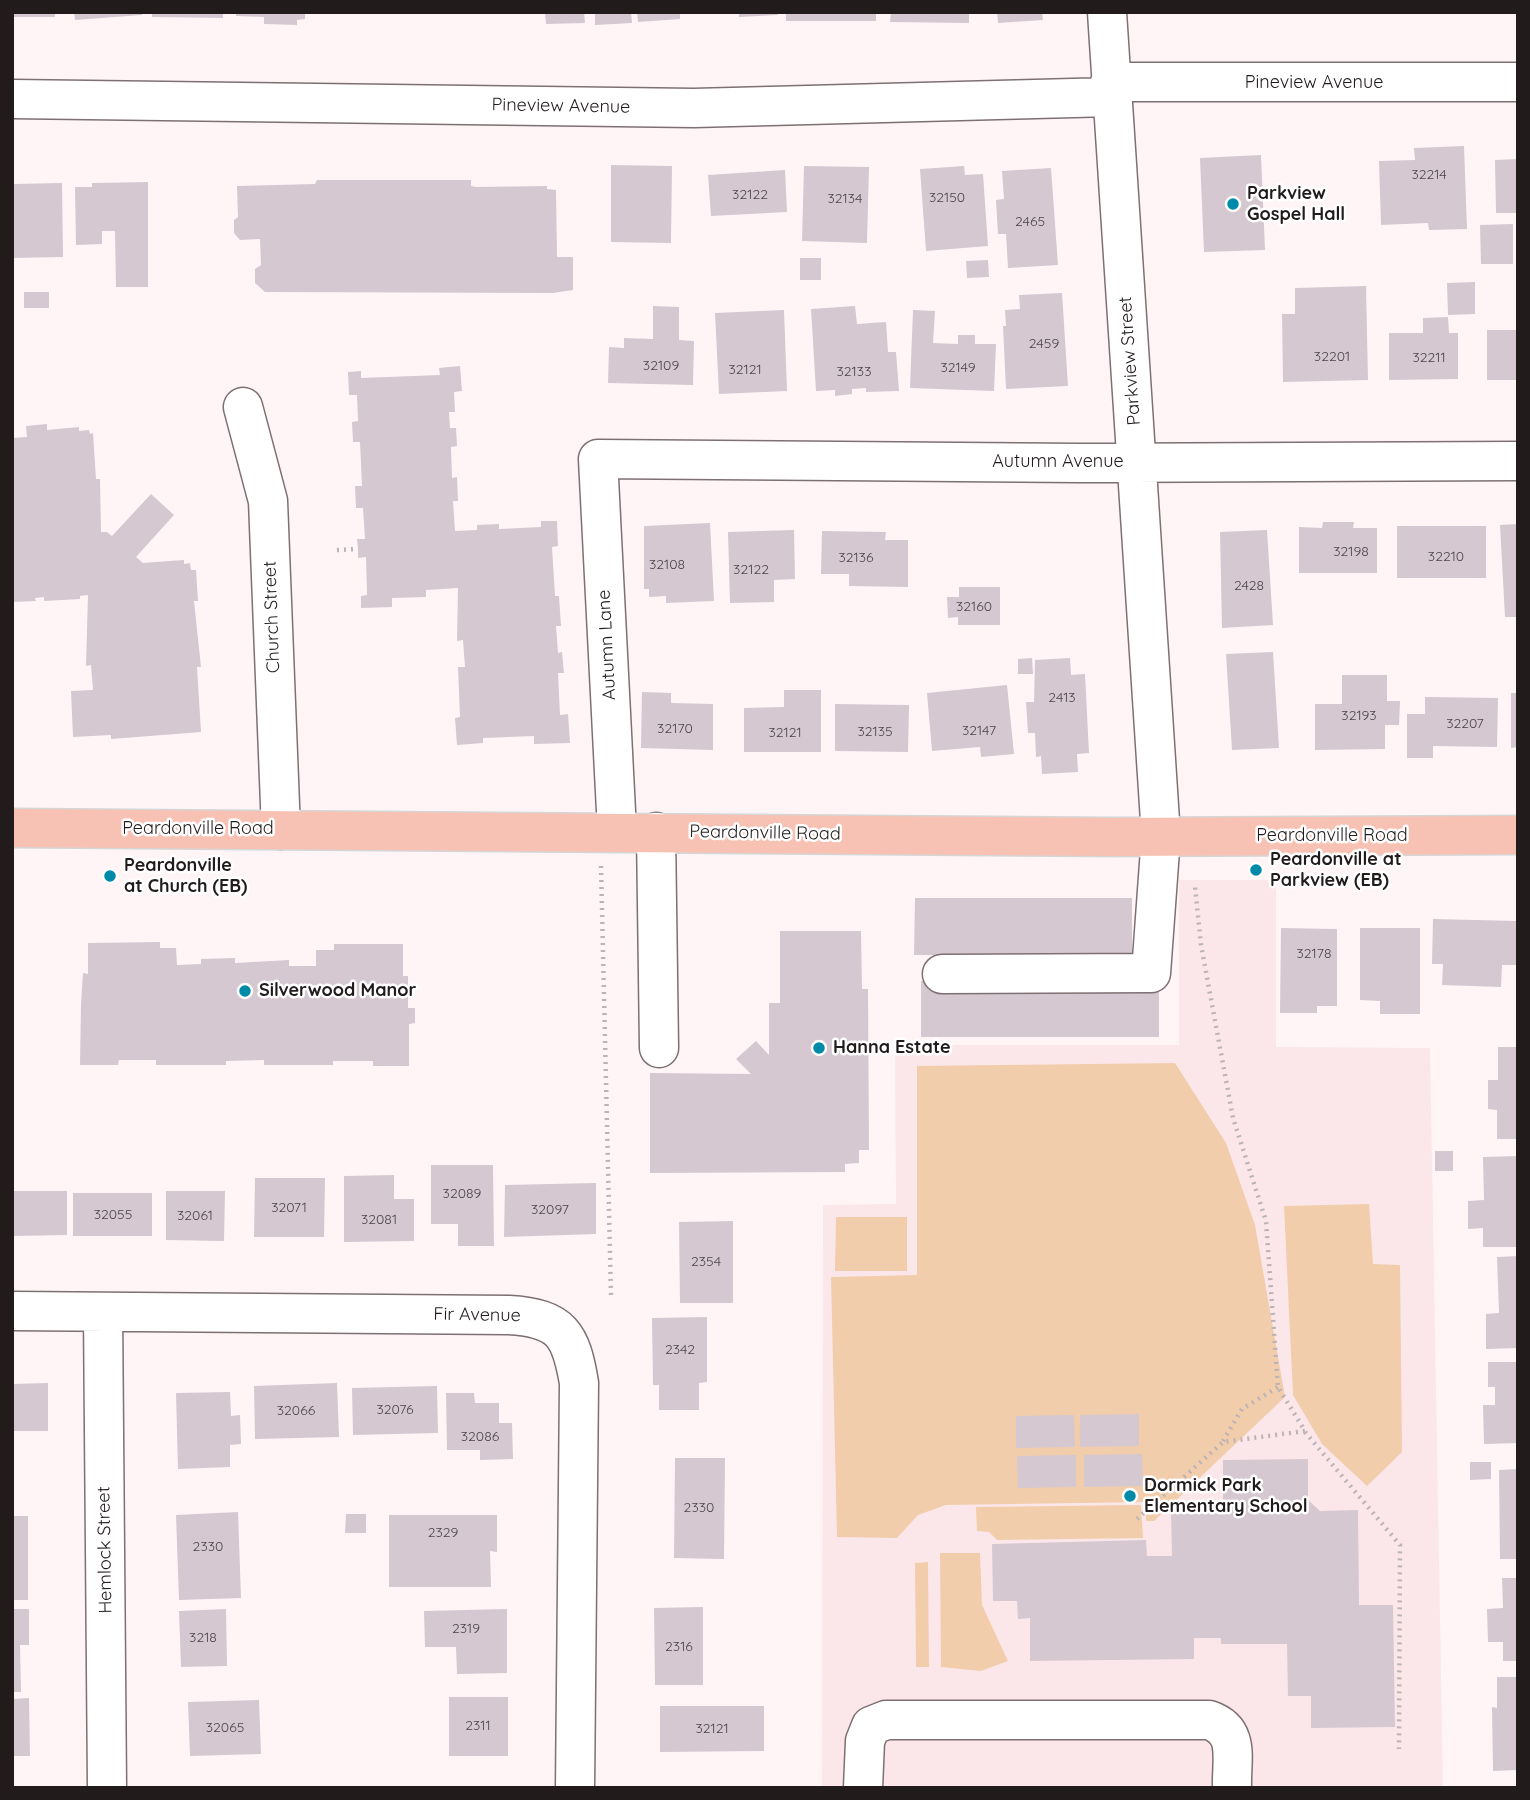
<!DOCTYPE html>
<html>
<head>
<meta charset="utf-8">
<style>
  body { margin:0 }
  #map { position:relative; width:1530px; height:1800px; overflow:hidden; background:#fff5f7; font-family:Quicksand,sans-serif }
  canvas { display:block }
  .frame { position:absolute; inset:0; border:14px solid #211b1c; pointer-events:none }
</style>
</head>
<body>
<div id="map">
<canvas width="1530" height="1800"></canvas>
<div class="frame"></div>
</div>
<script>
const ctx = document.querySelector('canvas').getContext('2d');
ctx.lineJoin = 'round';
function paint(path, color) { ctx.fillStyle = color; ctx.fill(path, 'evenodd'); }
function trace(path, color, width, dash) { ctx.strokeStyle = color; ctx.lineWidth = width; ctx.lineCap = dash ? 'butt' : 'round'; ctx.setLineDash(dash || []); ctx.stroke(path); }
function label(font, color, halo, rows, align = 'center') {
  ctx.font = font + ' Quicksand,sans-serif'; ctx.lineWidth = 5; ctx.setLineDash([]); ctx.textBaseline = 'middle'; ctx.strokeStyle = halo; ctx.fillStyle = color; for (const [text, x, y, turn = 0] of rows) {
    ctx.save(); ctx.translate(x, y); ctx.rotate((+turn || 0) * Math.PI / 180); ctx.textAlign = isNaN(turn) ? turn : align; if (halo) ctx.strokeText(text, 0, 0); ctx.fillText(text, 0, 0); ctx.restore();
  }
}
paint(new Path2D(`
  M1179 880H1276V1047L1430 1048 1443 1788H822L823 1205 896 1204 895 1045H1179Z`), '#fbe7ea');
paint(new Path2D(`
  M1175 1063 1226 1143 1255 1225 1285 1397 1154 1521H1146V1502L946 1505 918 1515 897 1538 837 1537 831 1277 917 1275V1066Z
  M1369 1204 1373 1264 1400 1265 1402 1452 1367 1486 1322 1444 1293 1395 1284 1206Z
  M836 1217H907V1271H835Z
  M1141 1505 1143 1538 997 1540 989 1532 977 1531 976 1507Z
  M940 1553H980L982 1605 1008 1661 981 1671 941 1667Z
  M928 1562 929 1667H916L915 1563Z`), '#f2cdac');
paint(new Path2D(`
  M12 12H55V17H12Z
  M74 12H142V15L75 20Z
  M152 12H223V18L152 17Z
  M236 12H305V19L297 20V25L264 24V17L236 16Z
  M545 12H584L585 23 546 24Z
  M595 12H631L632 23 595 25Z
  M637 12H680V19L638 22Z
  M739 12H777L778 15 739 17Z
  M786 12H876V21H786Z
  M891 12H969V23L890 22Z
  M997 12H1042L1043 20 998 23Z
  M1464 146 1467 229 1429 230 1428 223 1381 225 1379 161 1415 160 1414 148Z
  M1261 155 1265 250 1204 252 1200 158Z
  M1518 159V213H1496L1495 160Z
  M611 165 672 166 671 243 611 242Z
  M804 166 869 167 867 243 802 241Z
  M964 166 965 175 983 174 988 246 926 251 920 169Z
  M1051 168 1058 265 1008 268 1006 234H998L996 200 1004 199 1002 171Z
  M785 170 787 212 711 216 708 175Z
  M317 180H471V186L476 187 547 186V189L556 190 557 257H573V290L553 293 265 292 255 283V269L261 265 260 239 240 240 234 233V220L238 217 237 186 315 184Z
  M148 182V287H116L115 231H102V244L76 245 75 187H92V183Z
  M62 183 63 257 12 258 14 184Z
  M1513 224V264H1481L1480 225Z
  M800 258H821V280H800Z
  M988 260 989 277 967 278 966 261Z
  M1475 282V314L1448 315 1447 283Z
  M1366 286 1368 380 1283 382 1282 314H1295V288Z
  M24 292H49V308H24Z
  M1062 293 1068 386 1006 389 1003 326H1006L1005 310 1020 309 1019 295Z
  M653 306 679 307V340L694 341 693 385 608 383 609 347 624 348V338L653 339Z
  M855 306 857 324 886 322 888 352H896L899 391 866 392V388L852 389V394L835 396V390L816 391 811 309Z
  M784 310 787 391 719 394 715 313Z
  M913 310 935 311 933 343 958 344V335H975V344H996L994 391 910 388Z
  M1448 317 1449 333H1458V379L1389 380V333H1423V318Z
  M1487 330H1518V380H1487Z
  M460 366 462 391 454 392 455 412H449L450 428H456L457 446 451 447 452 478 457 477 458 501H453L455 531 477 530V525L499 524V529L541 527V521H557L558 546 552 547 555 596H559L561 626H556L558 653 562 652 564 673H558L560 715 568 714 570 743 534 744V736L483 738V743L457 745 455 718 460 717 458 667H465L463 640 457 641 458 588 426 590V597L392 598V607L361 608V596L367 595 366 557 358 558V549L357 539H365L363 508H356L355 486H362L360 442H353L352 422 358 421 357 395H349L348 372 361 371V378L440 375 439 368Z
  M47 424V430L79 427V431L89 430 90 434 93 433 96 479H100L101 532H107L112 536 151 494 174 515 136 557 143 563 184 560V564L190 563 191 570H196L198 601H194L201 667H197L201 732 111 739V735L73 737 71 691 93 690 91 665 86 666 88 595 80 596V599L44 601V597L35 598 36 601 12 602V438L27 437 26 426Z
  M1323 522H1354L1353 528H1377V573H1299V527L1322 528Z
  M710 523 714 601 666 603V596L649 597V589H644V526Z
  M1518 524V617H1505L1500 525Z
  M1397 526H1486V578H1397Z
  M794 530 795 579 774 580V602L730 603 728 532Z
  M1267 530 1273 625 1222 628 1220 532Z
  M822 531 886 532 885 540H908V587L849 586V574H821Z
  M959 587H1000V625H958V617L948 618 947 597H959Z
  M1273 652 1279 748 1232 750 1226 654Z
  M1032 658 1033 674H1018V659Z
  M1070 658 1071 675 1085 674 1089 753 1077 754 1078 772 1042 774 1041 756 1036 757 1035 733H1028L1026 702H1034L1035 660Z
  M1342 675H1387V701H1400L1399 725H1385V749L1315 750V704H1342Z
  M1007 685 1014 754 981 757 980 747 932 751 927 693Z
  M784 690H821V752H744V708L784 707Z
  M642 692 671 693V703L713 704V750L641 748Z
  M1511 693H1518V747L1511 748Z
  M1425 697 1498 698 1497 747 1433 746V758H1407V714H1425Z
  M835 704 909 705 908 752 835 751Z
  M915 898H1132V956L914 955Z
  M1433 919 1518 921V965H1502L1501 987 1442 985 1443 964H1432Z
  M1281 928 1337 929V1006H1317V1013H1280Z
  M1360 928H1420V1014H1380V1001L1360 1000Z
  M780 931H861L862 989H868L869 1150H859V1163L845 1164V1172L650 1173V1073L751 1074 736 1059 756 1041 769 1055V1003H780Z
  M160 942V948H176L177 965 201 964V959L235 958V963L289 960V966H316V950H334V944H403V976H408V1008H415V1023L409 1024V1066H373V1061H333V1065H264V1060L226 1061V1065H156V1060H119L118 1065H80L81 1005 83 973 88 974V943Z
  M1159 980V1037H921V981Z
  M1498 1047H1518V1139H1497V1110L1488 1109V1080H1498Z
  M1435 1151H1453V1171H1435Z
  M1518 1156V1247H1483V1228L1468 1229V1201L1484 1200 1483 1157Z
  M431 1165H493L494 1246H458V1224H431Z
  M394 1175V1199H414V1241L344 1242V1176Z
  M255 1178H325L324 1237H254Z
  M596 1183V1234L504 1237 505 1185Z
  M12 1191H67V1235L12 1236Z
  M166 1191H225L224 1241 166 1240Z
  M73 1193H152V1236H73Z
  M733 1221V1303H680L679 1222Z
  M1518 1256V1348L1486 1349V1314L1499 1313 1497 1257Z
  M707 1317V1382L699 1383V1410H659V1385H653L652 1318Z
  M1488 1362H1518V1443L1484 1444 1483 1405H1495V1387H1488Z
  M48 1383V1431H12V1384Z
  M337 1383 339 1437 255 1439 254 1386Z
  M437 1386 438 1433 353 1435 352 1388Z
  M230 1392 231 1416 240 1415 241 1444 230 1445V1467L178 1469 176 1393Z
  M446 1393H474L475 1403H499V1423H512L513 1459 480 1460V1450H447Z
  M1139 1414V1446L1080 1447V1415Z
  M1074 1415 1075 1447 1016 1448V1416Z
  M1142 1454 1143 1486 1084 1487V1455Z
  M1076 1455V1487L1018 1488 1017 1456Z
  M675 1458H725L724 1559 674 1558Z
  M1308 1459V1500L1320 1511 1358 1510 1359 1605H1393L1395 1727 1311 1728V1696H1288L1287 1644H1221V1638H1194V1659L1030 1661V1618L1018 1619 1017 1601H993L992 1544 1146 1540 1147 1556H1172L1171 1514 1213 1513 1223 1500V1460Z
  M1470 1462H1491V1479L1470 1480Z
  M1518 1469V1559H1500L1499 1470Z
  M238 1512 241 1598 179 1600 176 1515Z
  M346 1514H366V1533H345Z
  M389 1515H497V1552L490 1551 491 1587H389Z
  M12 1516H28V1600H12Z
  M1502 1578H1518V1661H1503V1642H1488L1487 1609 1503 1608Z
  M703 1607V1685H655L654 1608Z
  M12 1609H29V1645H20L21 1692H12Z
  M226 1609 227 1666 181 1667 179 1611Z
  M507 1609V1673L457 1674 456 1647H425L424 1611Z
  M1497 1677H1518V1770L1493 1771 1492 1707 1497 1708Z
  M449 1697H508V1756H449Z
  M29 1698 30 1756H12V1699Z
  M259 1700 261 1754 190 1756 188 1702Z
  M660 1706H764V1751L660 1752Z`), '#d5c8d1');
const minor = new Path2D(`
  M1110 82H1518
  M12 99 694 108 1111 97
  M243 407 268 501 281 830
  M617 831 598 459 1079 463 1518 461
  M656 832 659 1048
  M942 974 1151 973 1161 836 1107 12
  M12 1311 509 1315C562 1318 571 1335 579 1383L575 1788
  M103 1312 107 1788
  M863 1788 865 1741 871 1726 886 1720H1209C1241 1731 1231 1759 1232 1788`);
const major = new Path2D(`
  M12 828 1113 837 1518 835`);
trace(minor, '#7e6f72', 41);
trace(major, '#d7d6d6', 41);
trace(new Path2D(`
  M337 550 358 549
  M601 866 611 1296
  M1305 1432 1400 1545 1399 1749
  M1223 1441 1242 1409 1278 1387
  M1137 1519 1223 1442 1305 1431 1278 1387 1266 1221 1233 1118 1201 945 1195 887`), '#bcb3b4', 4.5, [2, 5]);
trace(minor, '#fff', 38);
trace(major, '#f7c1b3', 38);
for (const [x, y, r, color] of [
  [1233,204,7,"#008aa9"],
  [1256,870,7,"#008aa9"],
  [110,876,7,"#008aa9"],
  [245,991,7,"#008aa9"],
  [819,1048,7,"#008aa9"],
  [1130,1496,7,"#008aa9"]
]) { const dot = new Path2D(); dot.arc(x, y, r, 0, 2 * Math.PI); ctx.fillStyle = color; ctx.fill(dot); trace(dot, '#fff', 2.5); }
label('14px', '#4e4649', null, [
  ["32214",1429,175],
  ["32122",750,195],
  ["32150",947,198],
  ["32134",845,199],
  ["2465",1030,222],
  ["2459",1044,344],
  ["32201",1332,357],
  ["32211",1429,358],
  ["32109",661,366],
  ["32149",958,368],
  ["32121",745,370],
  ["32133",854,372],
  ["32198",1351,552],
  ["32210",1446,557],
  ["32136",856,558],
  ["32108",667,565],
  ["32122",751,570],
  ["2428",1249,586],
  ["32160",974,607],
  ["2413",1062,698],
  ["32193",1359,716],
  ["32207",1465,724],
  ["32170",675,729],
  ["32147",979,731],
  ["32135",875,732],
  ["32121",785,733],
  ["32178",1314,954],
  ["32089",462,1194],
  ["32071",289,1208],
  ["32097",550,1210],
  ["32055",113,1215],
  ["32061",195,1216],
  ["32081",379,1220],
  ["2354",706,1262],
  ["2342",680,1350],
  ["32076",395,1410],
  ["32066",296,1411],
  ["32086",480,1437],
  ["2330",699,1508],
  ["2329",443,1533],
  ["2330",208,1547],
  ["2319",466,1629],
  ["3218",203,1638],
  ["2316",679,1647],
  ["2311",478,1726],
  ["32065",225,1728],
  ["32121",712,1729]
]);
label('18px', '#211b1c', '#fff', [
  ["Pineview Avenue",1314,83],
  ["Pineview Avenue",561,106,1],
  ["Parkview Street",1130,361,-94],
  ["Autumn Avenue",1058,462],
  ["Church Street",272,617,-92],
  ["Autumn Lane",607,645,-93],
  ["Peardonville Road",198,829],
  ["Peardonville Road",765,833,1],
  ["Peardonville Road",1332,836],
  ["Fir Avenue",477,1315,1],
  ["Hemlock Street",105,1550,-91]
]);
label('bold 18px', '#211b1c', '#fff', [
  ["Parkview",1247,194],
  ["Gospel Hall",1247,215],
  ["Peardonville at",1270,860],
  ["Parkview (EB)",1270,881],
  ["Peardonville",124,866],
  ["at Church (EB)",124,887],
  ["Silverwood Manor",259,991],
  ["Hanna Estate",833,1048],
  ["Dormick Park",1144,1486],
  ["Elementary School",1144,1507]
], 'left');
</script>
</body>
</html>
